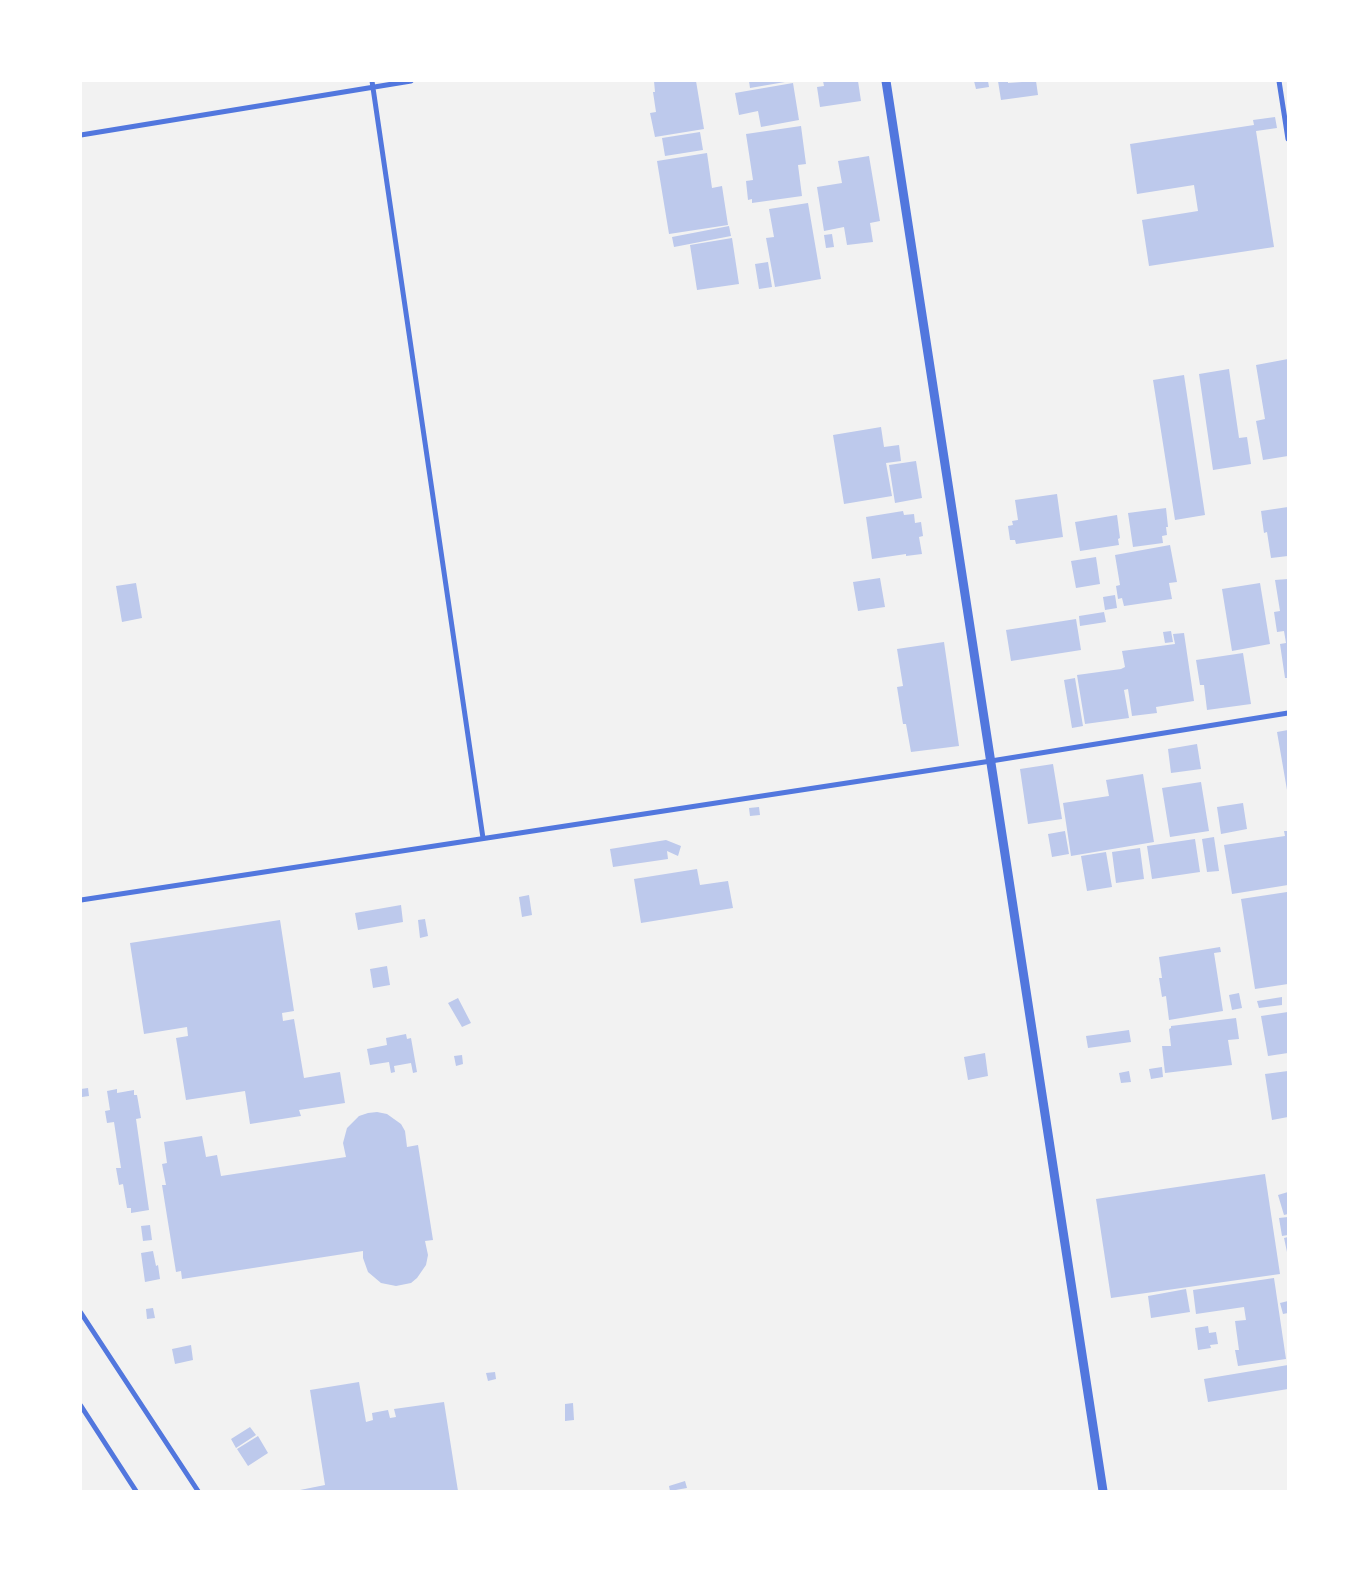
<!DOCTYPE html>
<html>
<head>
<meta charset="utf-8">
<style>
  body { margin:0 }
  #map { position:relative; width:1369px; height:1572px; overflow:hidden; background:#f2f2f2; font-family:"DM Sans",sans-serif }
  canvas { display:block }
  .frame { position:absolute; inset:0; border:82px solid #fff; pointer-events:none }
</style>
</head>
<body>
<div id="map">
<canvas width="1369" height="1572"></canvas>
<div class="frame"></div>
</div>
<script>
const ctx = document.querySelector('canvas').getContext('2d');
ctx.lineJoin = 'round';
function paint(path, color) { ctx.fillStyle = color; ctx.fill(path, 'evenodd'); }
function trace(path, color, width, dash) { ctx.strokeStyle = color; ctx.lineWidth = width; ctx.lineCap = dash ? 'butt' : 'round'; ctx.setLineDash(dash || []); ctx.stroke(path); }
paint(new Path2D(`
  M654 81H696L704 129 655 137 650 113 656 112 653 92H655Z
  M749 81H784L785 82 750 88Z
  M823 81H858L861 101 820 107 817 87 824 86Z
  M974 81H988L989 87 976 89Z
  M998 81H1008V83L1036 81 1038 95 1001 100Z
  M793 83 799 120 761 127 758 111 739 115 735 93Z
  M1275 117 1277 128 1256 131 1274 247 1149 266 1142 220 1198 211 1194 185 1137 194 1130 144 1254 125 1253 120Z
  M801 126 806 164 798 165 802 196 752 203V199L748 200 746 181 753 180 746 134Z
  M700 132 703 150 665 156 662 138Z
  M707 153 712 188 722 186 728 225 669 234 657 161Z
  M869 156 880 221 870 223 873 242 847 245 844 227 824 231 817 187 842 183 838 161Z
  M808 203 821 279 775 287 766 238 774 237 769 209Z
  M729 226 731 236 674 247 672 237Z
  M832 234 834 247 826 248 824 235Z
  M732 238 739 284 697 290 690 245Z
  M768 262 772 287 759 289 755 264Z
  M1288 359V456L1263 460 1256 421 1265 419 1256 365Z
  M1229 369 1239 438 1247 437 1251 464 1213 470 1199 374Z
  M1184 375 1205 515 1175 520 1153 380Z
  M881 427 884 447 899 445 901 461 886 463 892 496 844 504 833 435Z
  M916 461 922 498 895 503 889 465Z
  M1057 494 1063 537 1016 544 1015 540H1010L1008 526 1013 525 1012 521 1018 520 1015 500Z
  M1288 507V556L1271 558 1267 532 1264 533 1261 511Z
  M1166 508 1168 527H1166L1167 535 1162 536 1163 543 1133 547 1128 513Z
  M903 511 904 515 914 514 915 523 921 522 923 536 919 537 922 554 906 556V554L872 559 866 517Z
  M1117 515 1120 538 1118 539 1119 545 1080 551 1075 522Z
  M1170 545 1177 582 1169 583 1172 599 1124 606 1122 598 1118 599 1116 586 1120 585 1115 555Z
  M1096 557 1100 584 1076 588 1071 561Z
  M880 578 885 607 858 611 853 582Z
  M1288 579V678H1285L1280 644 1286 643 1284 631 1277 632 1274 612 1280 611 1275 580Z
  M136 583 142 618 122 622 116 586Z
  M1260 583 1270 644 1232 651 1222 589Z
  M1115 595 1117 608 1105 610 1103 597Z
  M1104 612 1106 622 1080 626 1079 616Z
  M1076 619 1081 650 1011 661 1006 630Z
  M1171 631 1173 642 1165 643 1163 632Z
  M1184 633 1194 701 1156 707 1157 713 1132 716 1128 689 1124 690 1129 718 1085 724 1077 675 1121 669 1125 667 1122 651 1175 644 1173 634Z
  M944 642 959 746 911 752 906 724H903L897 687 903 686 897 649Z
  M1243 653 1251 704 1207 710 1204 685H1200L1196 660Z
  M1075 678 1083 726 1072 728 1064 680Z
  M1288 730V790H1287L1277 732Z
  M1197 744 1201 769 1171 773 1168 749Z
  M1053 764 1062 819 1028 824 1020 769Z
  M1143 774 1154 842 1071 856 1063 803 1109 796 1106 780Z
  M1201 782 1209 831 1170 837 1162 788Z
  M1243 803 1247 829 1221 834 1217 807Z
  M759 807 760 815 750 816 749 808Z
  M1065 831 1069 854 1052 857 1048 834Z
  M1284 831H1288V885L1232 894 1224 845 1285 836Z
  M1214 837 1219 871 1207 872 1202 839Z
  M1195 839 1200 872 1152 879 1147 846Z
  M666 840 681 846 678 856 667 851 668 859 613 867 610 849Z
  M1140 848 1144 879 1116 883 1112 852Z
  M1106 852 1112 887 1087 891 1081 856Z
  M697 869 700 885 728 881 733 908 641 923 634 879Z
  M1287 892 1288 984 1255 989 1241 899Z
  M529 895 532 915 522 917 519 897Z
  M401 905 403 922 358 930 355 913Z
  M425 919 428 936 420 938 418 920Z
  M280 920 294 1011 282 1013 283 1021 294 1019 304 1078 340 1072 345 1103 299 1110 301 1116 250 1124 245 1091 186 1100 176 1038 188 1036 187 1027 144 1034 130 943Z
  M1220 947 1221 952 1214 953 1223 1011 1169 1020 1166 996 1162 997 1159 978H1162L1159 957Z
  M387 966 390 985 373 988 370 969Z
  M1239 993 1242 1008 1232 1010 1229 995Z
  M1282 997V1005L1259 1008 1257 1001Z
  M458 998 471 1023 462 1027 448 1003Z
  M1288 1012V1053L1268 1056 1261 1016Z
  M1236 1018 1239 1039 1228 1040 1232 1065 1165 1073 1162 1046H1171L1169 1029 1171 1028V1026Z
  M1129 1030 1131 1042 1088 1048 1086 1036Z
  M406 1034 407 1039 411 1038 417 1072 413 1073 411 1063 394 1066 395 1072 391 1073 389 1062 370 1065 367 1049 387 1045 386 1038Z
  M985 1053 988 1076 968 1080 964 1057Z
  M462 1055 463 1064 456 1066 454 1056Z
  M1162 1067 1163 1077 1151 1079 1149 1069Z
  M1129 1071 1131 1082 1121 1083 1119 1073Z
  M1288 1071V1117L1272 1120 1265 1074Z
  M88 1088 89 1096 82 1097 81 1089Z
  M117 1089V1093L134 1090V1095H137L141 1118 136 1119 149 1210 131 1213V1208H127L123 1184 119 1185 116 1168H121L114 1122 107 1123 105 1111 110 1110 107 1091Z
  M377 1112 387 1114 401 1124 405 1131 407 1147 418 1145 433 1240 425 1241 428 1255 426 1265 417 1278 411 1283 396 1286 381 1283 368 1272 363 1258V1251L182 1279 181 1271 176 1272 162 1185H166L162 1164 167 1163 164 1142 202 1136 206 1157 217 1155 221 1176 346 1157 343 1143 347 1128 359 1116 368 1113Z
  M1265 1174 1280 1274 1111 1298 1096 1199Z
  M1288 1192V1214L1284 1215 1278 1195Z
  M1288 1217V1235L1282 1236 1279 1218Z
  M150 1225 152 1240 143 1241 141 1226Z
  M1288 1237V1252H1287L1284 1238Z
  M153 1251 156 1266 158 1265 160 1279 145 1282 141 1253Z
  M1274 1278 1286 1359 1238 1366 1235 1350H1239L1235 1321 1246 1320 1244 1307 1196 1314 1193 1290Z
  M1186 1289 1190 1312 1151 1318 1148 1296Z
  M1288 1301V1313L1283 1314 1280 1303Z
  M153 1308 155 1318 147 1319 146 1309Z
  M1208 1326 1209 1333 1216 1332 1218 1344 1210 1345 1211 1348 1198 1350 1195 1328Z
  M191 1345 193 1360 175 1364 172 1349Z
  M1288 1365V1389L1208 1402 1204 1379Z
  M495 1372 496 1379 488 1381 486 1373Z
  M359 1382 366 1422 373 1420 372 1413 388 1410 390 1418 396 1417 394 1409 444 1402 458 1491H295L325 1485 310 1390Z
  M573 1403 574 1420 565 1421V1404Z
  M250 1427 256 1435 236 1448 231 1439Z
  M258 1436 268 1453 248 1466 237 1449Z
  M685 1481 687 1488 670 1491 669 1486Z`), '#bdc9ec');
trace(new Path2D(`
  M372 81 483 838
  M1279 81 1288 139
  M81 135 411 81
  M81 900 991 761 1288 713
  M81 1313 198 1491
  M81 1406 136 1491`), '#5277de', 5);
trace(new Path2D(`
  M886 81 1103 1491`), '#5277de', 9);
</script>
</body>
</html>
